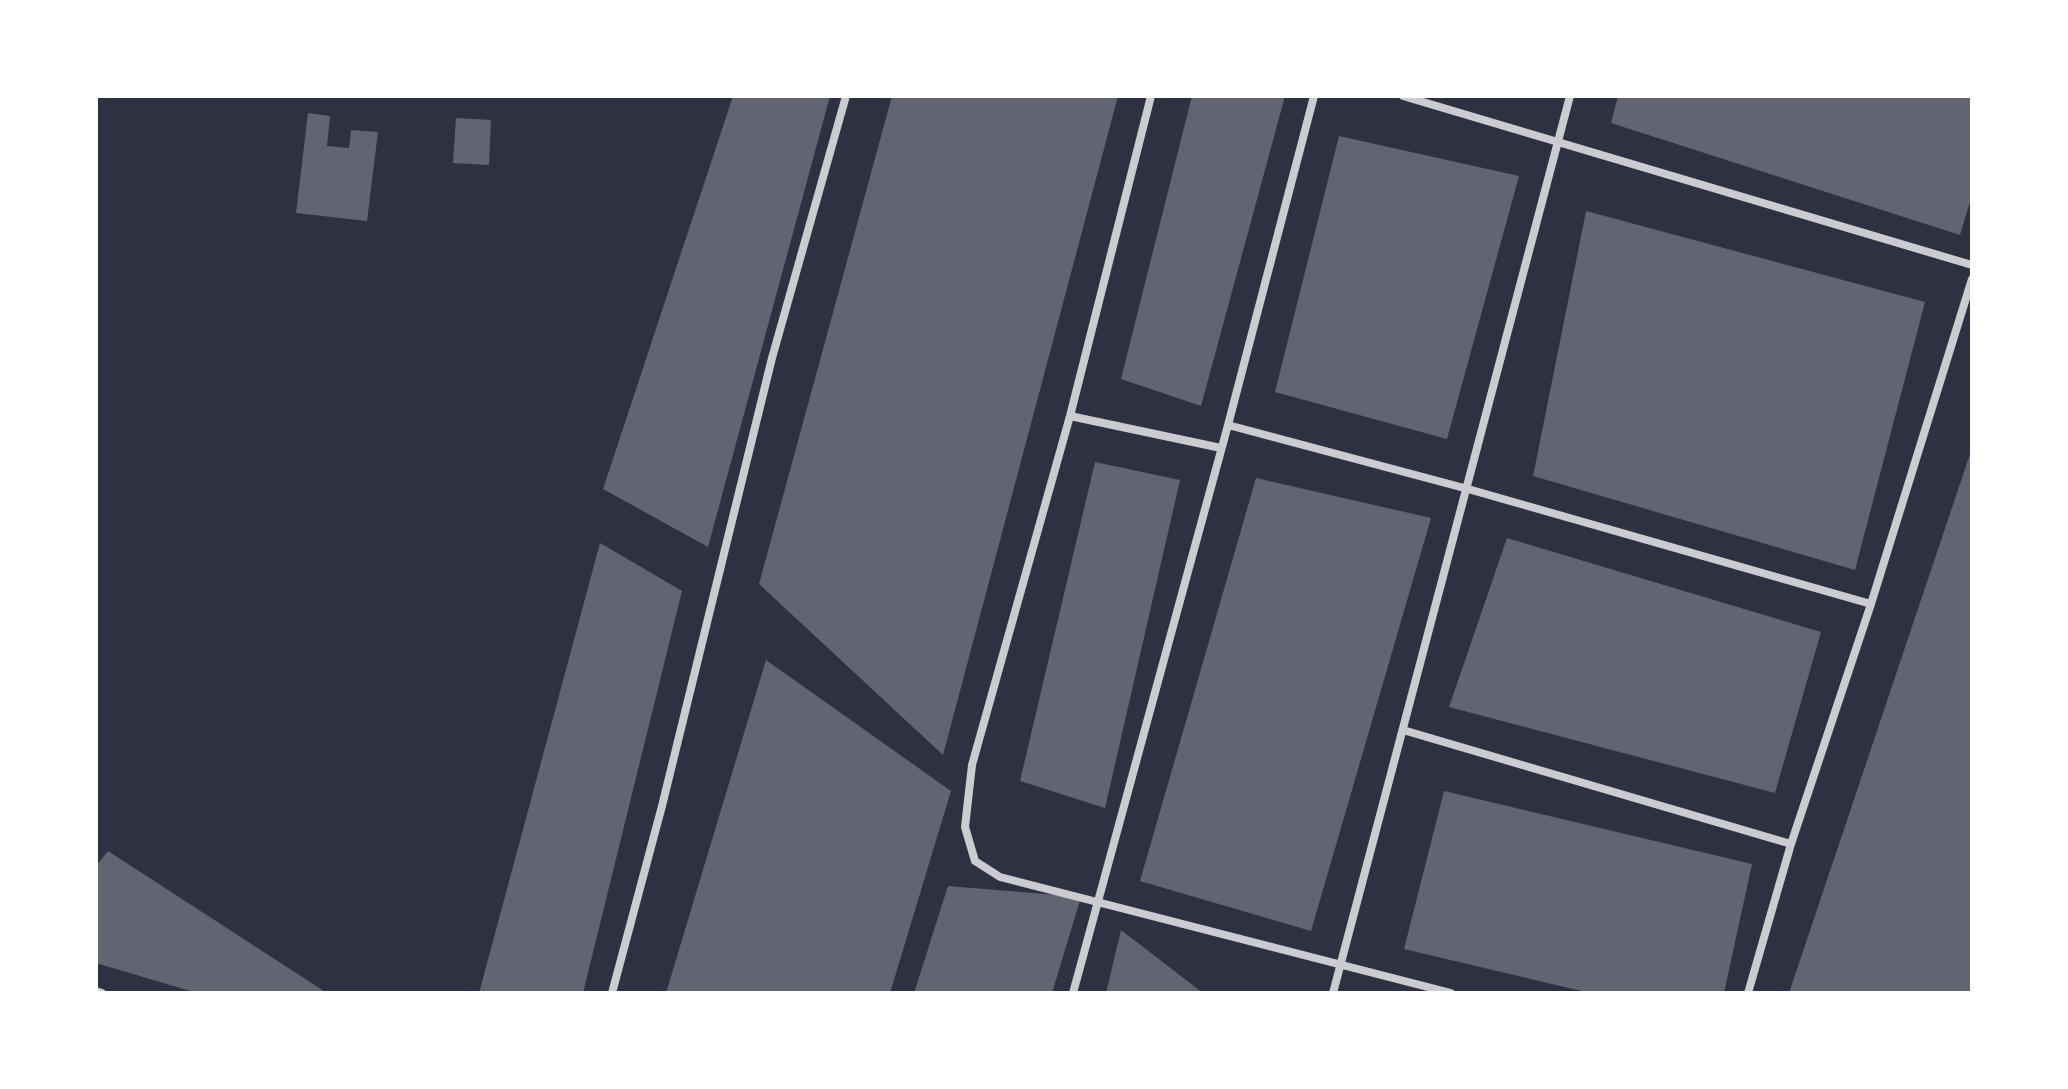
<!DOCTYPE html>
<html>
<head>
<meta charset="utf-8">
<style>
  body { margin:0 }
  #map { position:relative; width:2068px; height:1089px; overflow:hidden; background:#2d3142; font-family:"PT Sans Narrow",sans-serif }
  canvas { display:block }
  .frame { position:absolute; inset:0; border:98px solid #fff; pointer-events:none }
</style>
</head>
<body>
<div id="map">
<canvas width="2068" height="1089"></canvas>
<div class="frame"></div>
</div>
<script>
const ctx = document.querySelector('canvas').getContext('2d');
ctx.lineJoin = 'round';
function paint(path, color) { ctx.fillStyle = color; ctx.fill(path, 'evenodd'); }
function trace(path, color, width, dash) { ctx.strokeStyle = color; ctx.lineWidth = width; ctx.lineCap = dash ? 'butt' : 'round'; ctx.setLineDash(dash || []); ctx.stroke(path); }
paint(new Path2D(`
  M733 96H830L708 547 603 489Z
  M892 96H1118L943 755 759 584Z
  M1192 96H1285L1201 406 1121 379Z
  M1618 96H1972V195L1960 235 1611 123Z
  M308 113 330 116 327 146 349 148 351 130 378 132 367 221 296 213Z
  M456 118 491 120 489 165 453 163Z
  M1339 136 1519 176 1447 439 1275 392Z
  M1586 211 1925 302 1855 570 1533 476Z
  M1971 451 1972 993H1789Z
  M1095 462 1180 480 1105 808 1020 781Z
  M1256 478 1431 518 1311 931 1140 881Z
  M1507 538 1821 632 1775 793 1449 707Z
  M600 543 682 591 583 993H479Z
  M766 660 951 791 890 993H666Z
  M1444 791 1752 864 1724 993H1590L1404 949Z
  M108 851 327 993H197L96 963V866Z
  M948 886 1081 897 1052 993H914Z
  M1121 930 1203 993H1106Z`), '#626471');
trace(new Path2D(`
  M1151 96 1070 416 972 765 965 827 975 861 1000 877 1451 993
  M1403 96 1972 265
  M1070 416 1221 448
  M1228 425 1468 489 1871 604
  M1403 730 1791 844
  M96 991 102 993
  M612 993 662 806 772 358 846 96
  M1073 993 1228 425 1314 96
  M1333 993 1570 96
  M1748 993 1791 844 1871 604 1972 279`), '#caccd0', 8);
</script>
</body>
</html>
